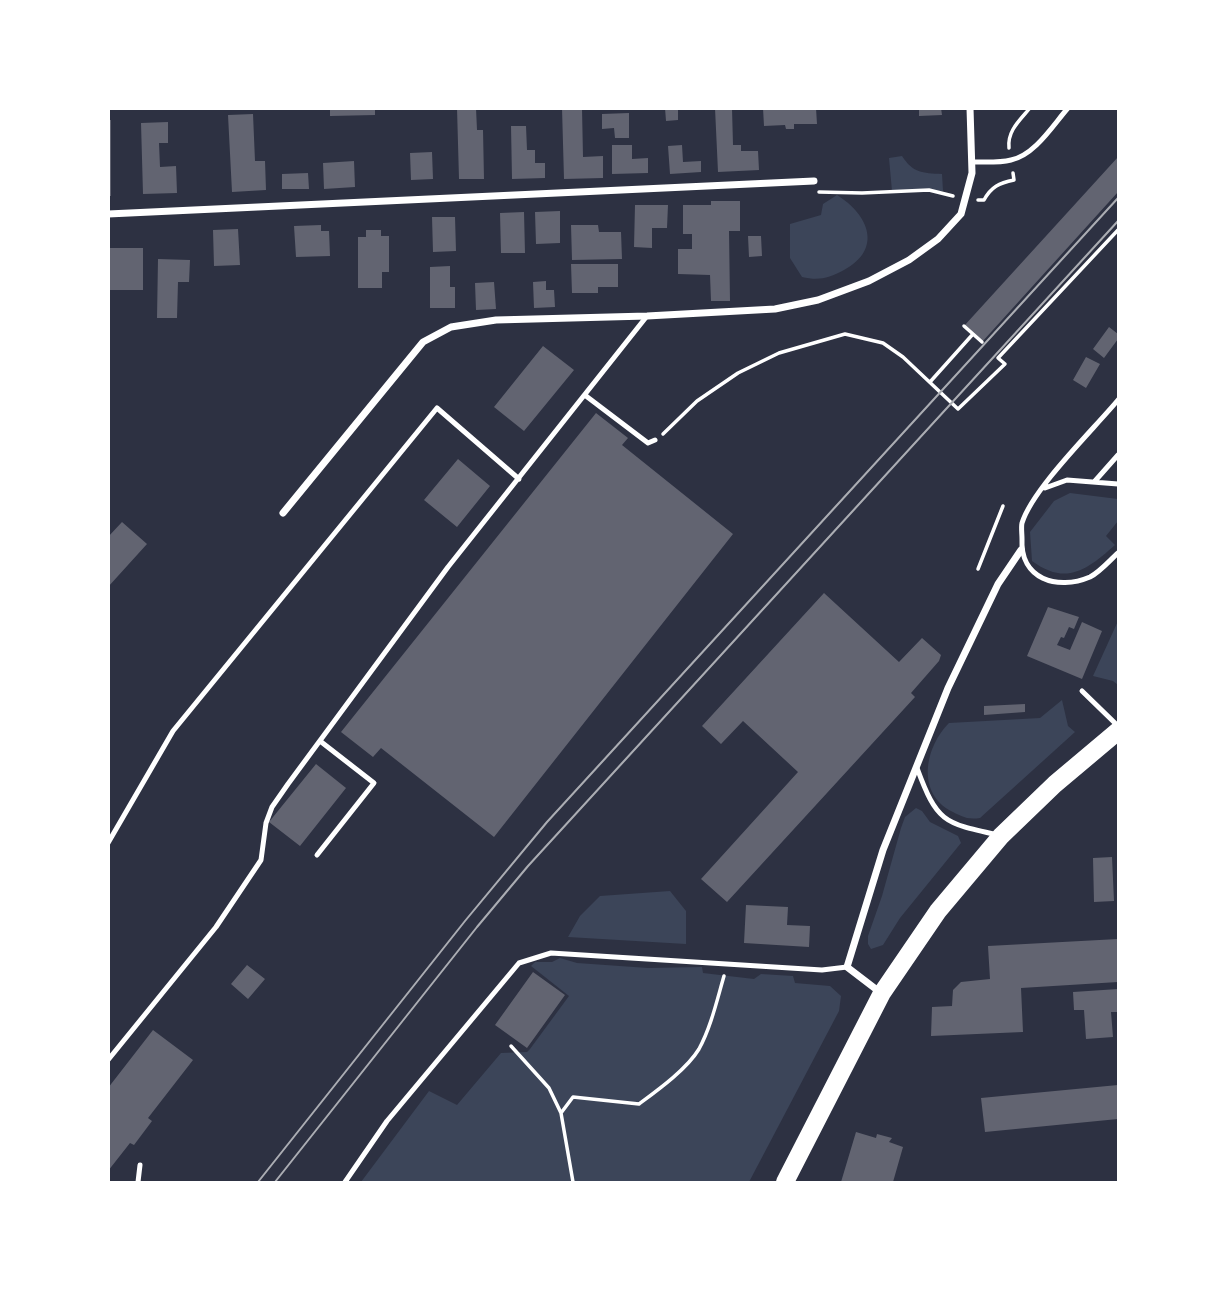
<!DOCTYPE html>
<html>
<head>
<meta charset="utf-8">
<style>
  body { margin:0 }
  #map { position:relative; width:1227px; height:1291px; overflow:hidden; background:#2d3142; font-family:Raleway,sans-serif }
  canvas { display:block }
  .frame { position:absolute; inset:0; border:110px solid #fff; pointer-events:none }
</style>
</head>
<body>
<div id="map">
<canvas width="1227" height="1291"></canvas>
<div class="frame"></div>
</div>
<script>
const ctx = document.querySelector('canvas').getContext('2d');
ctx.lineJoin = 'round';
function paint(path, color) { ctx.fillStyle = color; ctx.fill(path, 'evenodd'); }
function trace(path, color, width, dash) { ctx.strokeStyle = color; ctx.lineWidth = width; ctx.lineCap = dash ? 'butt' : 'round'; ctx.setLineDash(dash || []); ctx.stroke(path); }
paint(new Path2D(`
  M902 156C913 173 922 173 942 174L943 191H892L889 158Z
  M837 195C869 215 883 249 844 270 829 278 819 281 802 277L790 258V224L821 215 823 204Z
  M1070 493 1118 499V521L1106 536 1115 545C1087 570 1066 586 1032 561L1030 532 1054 501Z
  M1118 621V685L1113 681 1093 676Z
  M1062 700 1068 726 1075 732 980 818C966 820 961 816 949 810 916 790 926 746 949 723L1040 718Z
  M916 808 922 811 930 822 958 836 961 843 900 918 883 945 871 949 868 944V936L882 896 901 828 905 817Z
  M670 891 686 911V944L568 937 580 916 600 896Z
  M560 958 577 963 648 968 702 967 703 973 754 979 761 974 793 976 795 983 830 986 841 996 839 1011 749 1182H361L429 1091 457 1105 501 1053 527 1052 530 1049 569 996 531 966 535 962H552Z`), '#3c4559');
paint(new Path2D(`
  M330 108H375V115L330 116Z
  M457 108H476L477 130H483L484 179H459Z
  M562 108H582L583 157 603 156V178L564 179Z
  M665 108H678V120L666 121Z
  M715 108H732L733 145H741V151H758L759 170 718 172Z
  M763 108H816L817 124H794V129H786L785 125 764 126Z
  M919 108H941L942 115 919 116Z
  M629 113V138H615L614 128 602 129V114Z
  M253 114 255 161H265L266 190 232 192 228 115Z
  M108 120H111V196H108Z
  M168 122V143H159L160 167 176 166 177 193 143 194 141 123Z
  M511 126H526L527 150H535V163H545V178L512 179Z
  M612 145H632V159L648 158V173L612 174Z
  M682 145 683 162 701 161V172L670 174 668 146Z
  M432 152 433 179 411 180 410 153Z
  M1118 157V192L982 342 964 326Z
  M354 161 355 187 324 189 323 163Z
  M308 173 309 189H282V174Z
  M711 201H740V231H729L730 301H711L710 275 678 274V249H692V234H683V205H711Z
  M635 205H668L667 228H652V248L634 247Z
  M560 211V243L536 244 535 212Z
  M524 212 525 253H501L500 213Z
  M432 217H455L456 251 433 252Z
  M321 225V231H329L330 256 296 257 294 226Z
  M571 225H598L599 232H621L622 259 572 260Z
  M238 229 240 265 214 266 213 230Z
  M366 230H381V236H389V272H382V288H358V237H366Z
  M748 236H761L762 256 749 257Z
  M108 248H143V290H108Z
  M158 259 190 260 189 282H178L177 318H157Z
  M571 264H618V287H598V293H572Z
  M450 266V287H455V308H430V267Z
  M546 281V290H554L555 307 534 308 533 282Z
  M494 282 496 309 476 310 475 283Z
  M1109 327 1118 334V339L1104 358 1093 349Z
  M543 346 574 370 524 431 494 407Z
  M1086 357 1100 364 1086 388 1073 380Z
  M596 413 628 438 622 445 733 534 494 837 381 748 373 757 341 732Z
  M458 459 490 486 457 527 424 500Z
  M122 522 147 544 108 587V537Z
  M824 593 899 662 922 638 941 655 939 661 911 693 915 697 727 902 701 879 798 772 743 721 721 744 702 726Z
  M1048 607 1079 617 1074 629 1069 627 1064 638 1061 637 1057 645 1070 650 1082 622 1102 631 1082 679 1027 656Z
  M1025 704V712L984 715V706Z
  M316 764 346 788 300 846 269 822Z
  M1112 857 1114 901 1094 902 1093 858Z
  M746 905 788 907 787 925 810 926 809 947 744 943Z
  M1118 939V982L1021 988 1023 1032 931 1036 932 1007 952 1006 953 990 961 982 990 979 988 946Z
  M247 965 265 979 248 999 231 984Z
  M533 972 565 995 527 1048 495 1025Z
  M1118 989V1012H1111L1113 1037 1086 1039 1084 1010H1074L1073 992Z
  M153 1030 193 1060 148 1118 152 1121 134 1145 130 1143 108 1171V1088Z
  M1118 1085V1119L985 1132 981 1098Z
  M856 1132 876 1138 877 1134 892 1138 889 1142 903 1147 893 1182H841Z`), '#626471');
trace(new Path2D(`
  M1009 148C1007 131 1020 120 1030 108
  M819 192 862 193 929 190 953 196
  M978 200H984C991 187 999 183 1014 180L1013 173
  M964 326 982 342
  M930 382 973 334
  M663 434 697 401 738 373 779 353 845 334 883 343 903 357 958 409 1005 364 998 358 1118 230
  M978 569 1003 506
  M511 1046 549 1088 561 1113
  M573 1182 561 1113 573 1097 639 1104C658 1090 687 1069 699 1049 711 1027 717 1000 724 976`), '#fff', 3.5);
trace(new Path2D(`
  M973 162C985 162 999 163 1011 160 1035 155 1053 125 1068 108
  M586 396 648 443 655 440
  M1118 400C1093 430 1033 488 1022 523 1021 527 1022 534 1022 539 1020 579 1057 591 1090 577 1100 572 1110 560 1118 553
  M1095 481 1118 455
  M1045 488 1067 480 1118 484
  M1082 691 1118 726
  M917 768C937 822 943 823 998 835
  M108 843 173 731 437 408 519 479
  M317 855 374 783 320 741
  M108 1060 216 927 261 860 266 823 272 807 288 784 448 567 647 316
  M138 1182 140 1165
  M345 1182 387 1121 519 963 551 953 822 970 847 967`), '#fff', 5);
trace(new Path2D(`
  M108 214 814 181
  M283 513 423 342 451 327 496 320 647 316 775 309 818 300 869 281 909 260 938 239 961 214 972 173 970 108
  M881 993 847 967 883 850 948 688 998 584 1021 550`), '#fff', 7);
trace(new Path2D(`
  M785 1182 882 993 938 911 1001 836 1055 784 1118 731`), '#fff', 18);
trace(new Path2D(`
  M258 1182 465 921 547 822 1118 198
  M275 1182 477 927 528 866 1118 221`), '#abadb3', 2);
</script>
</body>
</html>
